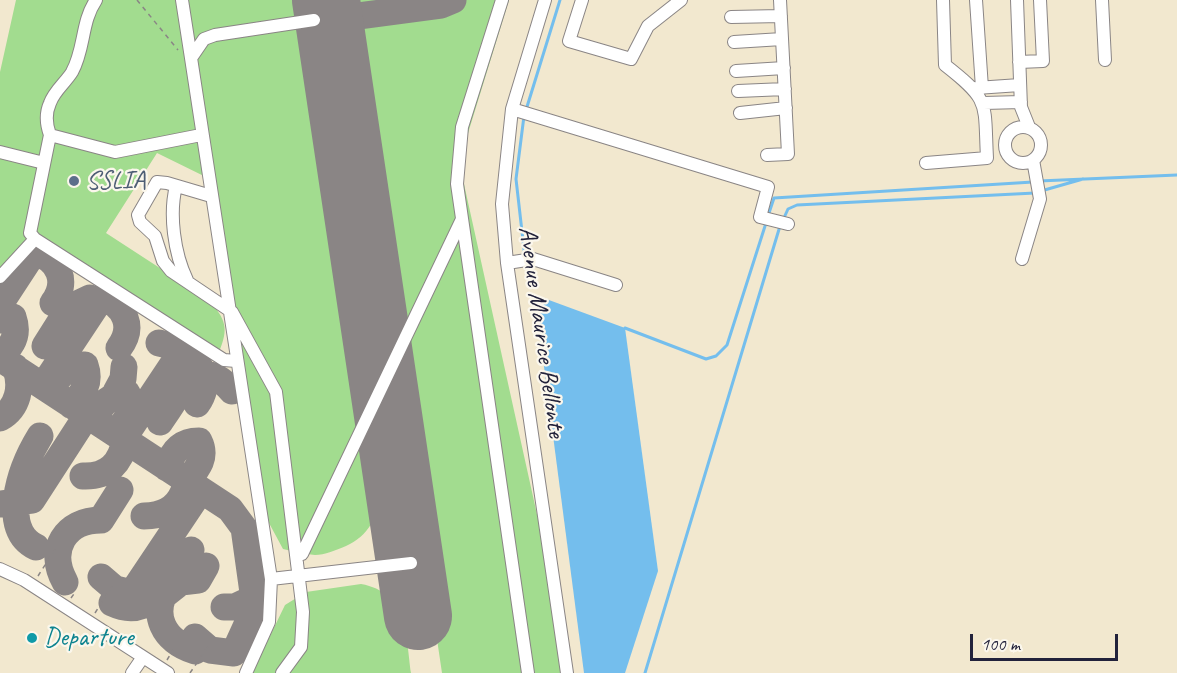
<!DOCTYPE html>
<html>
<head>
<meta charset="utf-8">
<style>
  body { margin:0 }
  #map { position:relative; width:1177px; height:673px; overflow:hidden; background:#f2e8cf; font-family:Caveat,sans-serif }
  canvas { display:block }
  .scale { position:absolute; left:970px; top:634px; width:148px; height:27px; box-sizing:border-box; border:3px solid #22223b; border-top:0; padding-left:8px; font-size:18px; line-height:21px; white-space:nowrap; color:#22223b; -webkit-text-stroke:4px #fbf7ec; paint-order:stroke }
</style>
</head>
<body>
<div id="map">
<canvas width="1177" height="673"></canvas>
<div class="scale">100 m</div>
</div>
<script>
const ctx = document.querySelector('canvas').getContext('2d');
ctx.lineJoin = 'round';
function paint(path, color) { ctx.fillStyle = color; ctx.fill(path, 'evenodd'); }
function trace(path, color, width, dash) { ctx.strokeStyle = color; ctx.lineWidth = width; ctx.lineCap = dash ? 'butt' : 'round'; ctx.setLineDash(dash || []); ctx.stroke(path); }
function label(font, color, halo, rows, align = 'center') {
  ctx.font = font + ' Caveat,sans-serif'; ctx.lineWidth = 4.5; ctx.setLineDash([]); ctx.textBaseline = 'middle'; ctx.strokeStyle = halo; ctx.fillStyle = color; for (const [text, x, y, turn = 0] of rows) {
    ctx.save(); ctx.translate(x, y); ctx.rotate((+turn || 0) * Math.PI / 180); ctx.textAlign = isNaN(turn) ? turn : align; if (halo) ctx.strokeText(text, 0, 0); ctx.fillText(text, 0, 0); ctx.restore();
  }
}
paint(new Path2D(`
  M16 0H311L376 429 374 431C378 472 393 525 346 546 337 550 324 555 315 555 304 554 293 551 283 549L262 510 212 180 157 153 106 233 209 300C226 320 229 328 219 352L37 234 0 273V72Z
  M343 0H431L359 11 346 5Z
  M462 0H509L465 143 462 175 572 673H442L349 47 351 35 360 25 442 13 454 8Z
  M361 584C407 592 406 635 411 673H252L285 605 306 592Z`), '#a2dc8f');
paint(new Path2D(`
  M538 296 625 328 658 571 625 673H584L537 313Z`), '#74beed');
trace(new Path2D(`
  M526 110 560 0
  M524 116 516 179 525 258
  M1039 181 1177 175
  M1041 191 1083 179
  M768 216 774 198 1033 182
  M783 220 788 209 797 205 1035 193
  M625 328 706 359 716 356 727 345 766 223
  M645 673 780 226`), '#74beed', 3);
trace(new Path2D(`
  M327 0 332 11 343 18 441 5 453 0
  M333 50 337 29 353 17
  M0 304 34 252C59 259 69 282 53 303
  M0 320 13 317C19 334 14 345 0 356
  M159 343C211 353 176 398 160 422
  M45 346 69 308 90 298
  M0 358 230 509 244 528 255 607 234 653 210 650 195 637
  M192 378C208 370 221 378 232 391
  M43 386 102 297C125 306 135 327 119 348
  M53 389C57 373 70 367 85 365 91 382 84 393 71 405
  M116 392 123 379 124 367
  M0 418C18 408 23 386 15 367
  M95 421C100 403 109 396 127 393 133 409 129 419 117 430
  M123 439 179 355C205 359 211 385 197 404
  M83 476C108 477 121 463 125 440
  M0 504 32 500 87 415
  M144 516C161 516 176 510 183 493 185 489 185 484 188 480 198 468 207 457 199 441 181 441 172 452 167 468
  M36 547C0 530 19 470 40 436
  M101 577 115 589 132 593 201 490
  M65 582C47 550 65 520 101 520L120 490
  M169 585C149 615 164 641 195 651
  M162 597 181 582 198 580 206 566
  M112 603C153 622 172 577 191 550
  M224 607H235L254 598`), '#8a8585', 27);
trace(new Path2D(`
  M326 0 418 616`), '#8a8585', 68);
const minor = new Path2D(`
  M182 0 191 58
  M502 0 462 127 457 184 528 673
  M545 0 512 109 502 204 507 263 567 673
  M582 0 569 41 631 59 648 26 681 0
  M976 0 982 88
  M1017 0 1021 107 1029 127
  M1102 0 1105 60
  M731 17 781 16
  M734 42 782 39
  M1019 62 1043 61 1040 0
  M736 71 784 68
  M976 88 1020 85
  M738 91 785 89
  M984 103 1021 102
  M512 109 768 187 760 217 788 224
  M740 113 786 108
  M1005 145a18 18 0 1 1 36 0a18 18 0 1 1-36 0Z
  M50 135C46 124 45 114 50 103 54 91 66 82 72 72 85 49 81 22 96 0
  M0 152 44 163
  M767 155 788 154 780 0
  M926 163 987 158C984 102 991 101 945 65L943 0
  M176 186C169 214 174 253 187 280
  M211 196 167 183 157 182 138 215 140 222 155 236 163 261 171 271 232 312 276 392 303 612 301 647 282 673
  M35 239 30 233 50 135 115 152 201 135
  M1022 259 1040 199 1033 160
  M507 263 533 259 616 285
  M0 277 35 239 224 360 236 361
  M296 555 302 554 462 219
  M0 569 24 580 168 673
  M271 579 411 563
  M132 673 143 657
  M246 673 269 622 271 579 191 58 204 39 215 35 314 20`);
trace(minor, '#8a8585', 14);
trace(new Path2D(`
  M137 0 178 50
  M38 576 56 548
  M71 598 76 591
  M95 613 113 585
  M167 660 173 650
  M190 673 209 645`), '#8a8585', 1.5, [4.5, 4.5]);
trace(minor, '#fff', 12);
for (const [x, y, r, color] of [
  [74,181,6,"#5c6f8a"],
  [32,638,6,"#0f9aa8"]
]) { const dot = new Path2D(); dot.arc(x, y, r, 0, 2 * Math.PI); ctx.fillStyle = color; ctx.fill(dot); trace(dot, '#fbf7ec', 2); }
label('26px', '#4e5e75', '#fbf7ec', [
  ["SSLIA",86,181]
], 'left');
label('26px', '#22223b', '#fbf7ec', [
  ["Avenue Maurice Bellonte",541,332,82]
]);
label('26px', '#0d838f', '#fbf7ec', [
  ["Departure",44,638]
], 'left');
</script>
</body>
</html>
